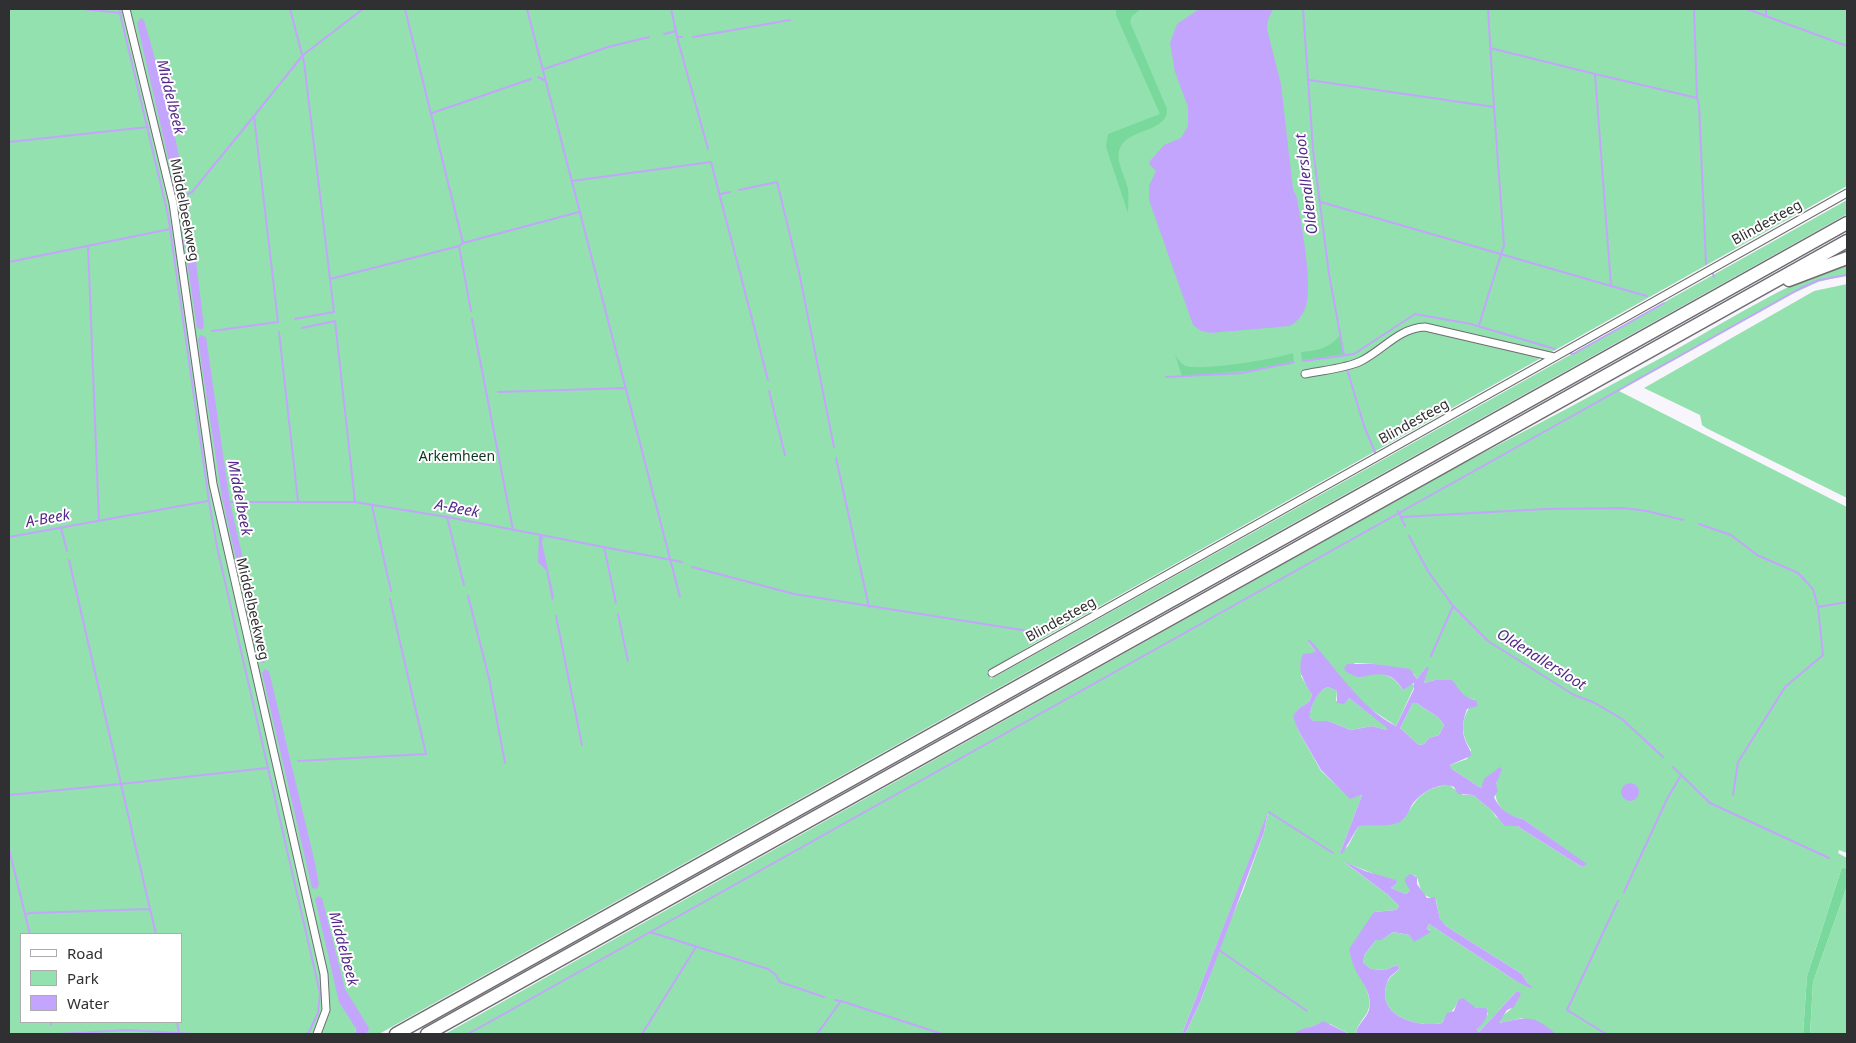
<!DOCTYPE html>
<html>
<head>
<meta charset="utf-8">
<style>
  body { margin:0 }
  #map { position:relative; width:1856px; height:1043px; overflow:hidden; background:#f8f6fc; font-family:"Noto Sans",sans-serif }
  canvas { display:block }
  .frame { position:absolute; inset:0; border:10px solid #302f31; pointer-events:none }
  .legend { position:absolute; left:20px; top:933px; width:162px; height:90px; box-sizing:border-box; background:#fff; border:1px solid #acacad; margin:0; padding:6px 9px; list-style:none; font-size:15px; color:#302f31 }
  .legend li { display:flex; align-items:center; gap:10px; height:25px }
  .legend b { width:25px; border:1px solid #acacad }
</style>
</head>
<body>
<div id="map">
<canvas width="1856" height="1043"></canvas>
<div class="frame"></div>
<ul class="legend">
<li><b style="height:6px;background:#fff"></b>Road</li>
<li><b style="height:14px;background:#93e1ae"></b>Park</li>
<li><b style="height:14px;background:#c4a5fd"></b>Water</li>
</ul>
</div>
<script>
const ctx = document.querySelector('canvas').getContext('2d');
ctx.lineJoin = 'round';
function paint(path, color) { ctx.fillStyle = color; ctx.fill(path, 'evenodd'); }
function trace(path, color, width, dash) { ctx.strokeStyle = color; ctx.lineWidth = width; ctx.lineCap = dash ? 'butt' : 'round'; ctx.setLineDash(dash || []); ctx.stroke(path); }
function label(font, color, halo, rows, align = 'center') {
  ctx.font = font + ' "Noto Sans",sans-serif'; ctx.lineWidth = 4; ctx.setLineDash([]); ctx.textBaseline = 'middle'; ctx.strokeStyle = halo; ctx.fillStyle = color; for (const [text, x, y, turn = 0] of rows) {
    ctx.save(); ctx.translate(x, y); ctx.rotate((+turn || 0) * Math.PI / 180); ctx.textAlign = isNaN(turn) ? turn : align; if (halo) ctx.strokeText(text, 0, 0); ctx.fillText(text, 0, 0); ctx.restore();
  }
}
paint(new Path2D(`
  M9 9H1847V186L1038 641 987 672 991 679 1847 200V214L379 1034H364L367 1032 368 1028 355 1027 356 1033 361 1034H9ZM21 934H181V1022H21Z
  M1847 262V275L1818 282 1792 294 1619 391 1847 507V853L1839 850 1838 853 1847 858V869L1842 867 1807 976 1803 1034H1556L1522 1018 1499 1023 1500 1018 1511 1009 1516 992 1479 1032 1477 1030 1488 1014 1486 1008H1476L1458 1000C1454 1014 1446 1013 1442 1023 1418 1028 1375 1016 1387 983 1390 975 1396 974 1400 968L1397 965 1385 970 1371 969 1363 962 1365 954 1376 940H1382L1393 932 1409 935 1414 941 1430 930 1427 928 1429 924 1516 981 1528 984 1522 974 1446 926 1440 920 1436 900 1422 894 1417 877 1414 875 1410 890 1406 894 1391 888 1397 883 1393 879H1387L1344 862 1388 895 1399 906 1396 910 1374 912 1355 968C1362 980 1375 999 1367 1013 1362 1021 1357 1025 1356 1034H1349L1330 1024 1315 1025 1294 1034H1185L1202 998 1226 930 1243 891 1264 832 1268 812 1182 1034H445L1464 463C1532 427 1601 391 1668 354 1727 321 1784 284 1847 262ZM1308 642 1366 706 1396 726 1415 685 1411 684 1403 690C1383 661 1369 682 1346 671L1355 663 1374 664 1414 674 1417 679 1426 667H1428L1424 683 1435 680 1457 686C1459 696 1467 698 1476 700 1461 714 1459 733 1471 750L1467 759 1450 765 1452 769 1481 788 1502 770C1488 793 1496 814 1523 819L1586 864 1582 867 1517 826 1496 817 1491 810 1473 795H1463L1449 785C1424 787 1417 798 1404 819 1387 825 1374 822 1358 827L1348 846 1340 853 1362 795 1350 798 1321 771 1298 730 1294 716 1299 708 1309 702 1312 695 1301 676 1315 651Z
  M1847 284V498L1706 428 1702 425 1700 415 1644 388 1814 291Z
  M1328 687 1337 691 1336 701 1349 698 1387 727V730L1372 726 1351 730 1328 721H1314L1310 718C1309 707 1318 690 1328 687Z
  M1413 703H1417C1426 711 1438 714 1444 725L1439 735 1429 738 1424 744 1419 745 1400 728Z
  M1847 886V1034H1810L1813 982Z`), '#93e1ae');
paint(new Path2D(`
  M1116 9H1141L1132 16 1130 22 1167 109C1168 130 1136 129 1124 142 1111 155 1125 174 1128 189 1129 197 1128 205 1128 213L1106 147 1108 134 1160 114 1116 15Z
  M1340 335 1343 354 1302 361 1301 352C1318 350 1329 349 1340 335Z
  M1293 353 1294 362 1292 364 1246 371 1182 376 1175 355C1178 359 1181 364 1186 366 1202 371 1276 359 1293 353Z
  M1842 867 1847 869V886L1813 982 1810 1034H1803L1807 976Z`), '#79d99d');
paint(new Path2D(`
  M1199 9H1273L1268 20 1267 29 1281 84 1293 189 1297 198C1301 224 1314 287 1305 309 1302 317 1296 322 1290 326L1211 333 1201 331 1193 325 1149 200V186L1156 171 1149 164 1150 161 1164 145 1181 138 1188 126V107L1175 72 1170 43 1177 24Z
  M141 18 144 20C157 65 170 111 179 156 191 212 197 270 204 326L202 330 197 328 178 201 137 23Z
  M200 335 206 337 230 502 266 659 263 663 260 662 222 498 198 340Z
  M539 535 543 536 542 543 554 597 552 601 546 570 538 562Z
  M1309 639C1337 668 1359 707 1396 726L1414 689V683L1403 690C1391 671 1380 673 1361 677 1356 678 1350 673 1346 672L1344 668 1347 664H1374L1410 669 1417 679 1426 667H1429L1424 683 1435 680H1452C1461 690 1461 697 1476 700L1478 706 1467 709C1463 720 1461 731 1466 742 1468 748 1471 749 1471 756L1450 765 1452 769 1481 788 1484 779 1500 767 1502 770 1496 784 1498 791 1494 797C1499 809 1511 817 1523 819L1587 864 1582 867 1517 826H1505L1491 810 1473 795 1458 794 1454 787C1441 782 1425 790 1416 800 1409 806 1409 817 1400 822 1388 828 1371 823 1358 827L1342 854 1340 853 1362 795 1350 799 1321 770 1298 730 1293 716 1299 708 1309 702 1312 695C1304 681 1296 670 1303 654L1313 653 1315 651 1308 641ZM1328 687 1337 691V703L1344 704 1349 698 1386 727 1387 730 1372 726 1351 730 1328 721H1314L1310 718C1309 708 1318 690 1328 687ZM1413 703H1417C1426 711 1438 714 1444 725L1439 735 1429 738 1424 744 1419 745 1400 728Z
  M265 669 269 671 315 863 319 885 316 889 312 888 262 673Z
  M1621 792a9 9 0 1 1 18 0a9 9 0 1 1-18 0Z
  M1268 811 1264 832 1201 1000 1185 1034H1182Z
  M1343 861 1365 871 1396 880 1397 883 1391 888 1406 894 1410 890 1405 882V878L1410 874 1417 877V884L1427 898 1435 897 1440 919 1446 926 1522 974 1528 984 1533 987 1530 988 1516 981 1429 924 1427 928 1431 932 1414 942 1409 935 1393 932 1382 940H1376L1365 954 1363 962 1371 969 1385 970 1397 965 1400 968C1395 974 1389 975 1387 983 1375 1016 1418 1028 1442 1023L1447 1013 1454 1011 1458 1000 1463 998 1476 1008H1486C1491 1015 1482 1024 1477 1030L1479 1032 1516 992H1519L1521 994 1514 1007 1507 1010 1499 1023C1527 1017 1533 1014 1556 1034H1356C1357 1024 1366 1019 1369 1010 1373 993 1361 982 1355 969 1352 963 1351 956 1349 949L1374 912 1396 910 1399 906 1388 895Z
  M318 896 322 898 345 989 369 1028 368 1032 364 1034 356 1033 355 1027 339 1002 315 899Z
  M1323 1021 1349 1034H1294C1303 1026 1315 1028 1323 1021Z`), '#c4a5fd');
trace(new Path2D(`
  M83 9 121 13
  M119 9 168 215 209 501 217 547 320 993 318 1013 308 1034
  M290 9 304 62 334 312 295 319
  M405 9 463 243 459 246 471 311
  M527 9 680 597
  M671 9 676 31
  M1303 9 1313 149 1329 274 1344 355
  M1694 9 1697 98 1699 105 1706 264
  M1747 9 1847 46
  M1766 16V9
  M664 34 676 31 677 37
  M682 37H677L708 149
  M693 37 790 20
  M1490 48 1595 74
  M544 69 608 47 649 37
  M538 77 544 80
  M1309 80 1494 107 1488 9
  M1847 108V135
  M432 113 531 79
  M254 116 303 55 363 9
  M9 142 148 127
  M572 181 711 162 768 380
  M739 190 777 182 799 272 834 447
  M720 194 730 192
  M186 195 192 192 254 116 278 322 212 331
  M1321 202 1611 286
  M463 243 579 212
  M88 246 99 521
  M9 262 170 229
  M1713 274 1714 277
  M330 279 459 246
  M1647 296 1611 286 1595 74 1697 98
  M472 319 513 530
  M1479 325 1504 245 1494 107
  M302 328 335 321 355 502
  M279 332 298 501
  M1570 353 1573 354 1664 303
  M1303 361 1354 354 1415 314 1471 324 1555 349
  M1347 369 1364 426 1375 452
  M1166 377 1242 373 1294 362
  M769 391 785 455
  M498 392 626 388
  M836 458 869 607
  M229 502H355L447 517 682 562
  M372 506 391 591
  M1398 511 1405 526
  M447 517 464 585
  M1401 517 1545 509 1623 508 1647 511 1683 520
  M1699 524 1731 535 1757 555 1798 573 1813 589 1818 607
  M61 528 67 551
  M1409 536 1428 571 1453 606 1488 641 1574 695 1593 702 1622 719 1663 757
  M9 537 208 501
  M604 547 616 603
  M69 560 121 784 267 768
  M692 567 794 594 1041 633
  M468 596 489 678 505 763
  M618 614 628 661
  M556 616 582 745
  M1431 656 1453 606
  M298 761 426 754 390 599
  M1673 767 1710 803 1829 858
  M9 795 121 784 150 909
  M1733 795 1738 762 1785 687 1823 655 1818 607 1847 602
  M1269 812 1333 853
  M9 849 25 914
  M1624 892 1667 799 1681 775
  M650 932 768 969 775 974 780 982 824 997
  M30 934 25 914 31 913 150 909 156 934
  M1219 950 1307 1011
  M841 1001 942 1034
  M51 1022V1025
  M177 1022 179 1033
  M59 1034 127 1030 194 1034
  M468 1034 1801 288 1819 280 1847 275
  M642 1034 696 947
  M817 1034 841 1001 835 1000
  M1606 1034 1567 1010 1618 901`), '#c4a5fd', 2);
const minor = new Path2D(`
  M126 9 173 203 213 484 324 974 326 1010 317 1034
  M1305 374C1322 370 1345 369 1361 361 1383 350 1399 328 1425 327L1554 357
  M992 673 1847 193`);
const motorway = new Path2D(`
  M1789 280 1847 258
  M396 1034 1847 223
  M427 1034 1847 241`);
trace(minor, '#6f6d72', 9);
trace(motorway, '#6f6d72', 15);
trace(minor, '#fff', 7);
trace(motorway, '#fff', 12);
label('14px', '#302f31', '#fff', [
  ["Middelbeekweg",184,210,79],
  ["Blindesteeg",1767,223,-29],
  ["Blindesteeg",1414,422,-29],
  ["Middelbeekweg",252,609,77],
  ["Blindesteeg",1061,620,-29]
]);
label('14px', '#0c361f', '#fff', [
  ["Arkemheen",457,457]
]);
label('italic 15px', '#54288a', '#fff', [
  ["Middelbeek",170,97,76],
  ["Oldenallersloot",1307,184,-97],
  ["Middelbeek",239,498,79],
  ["A-Beek",457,509,11],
  ["A-Beek",48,519,-10],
  ["Oldenallersloot",1541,660,32],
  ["Middelbeek",343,949,75]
]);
</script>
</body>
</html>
